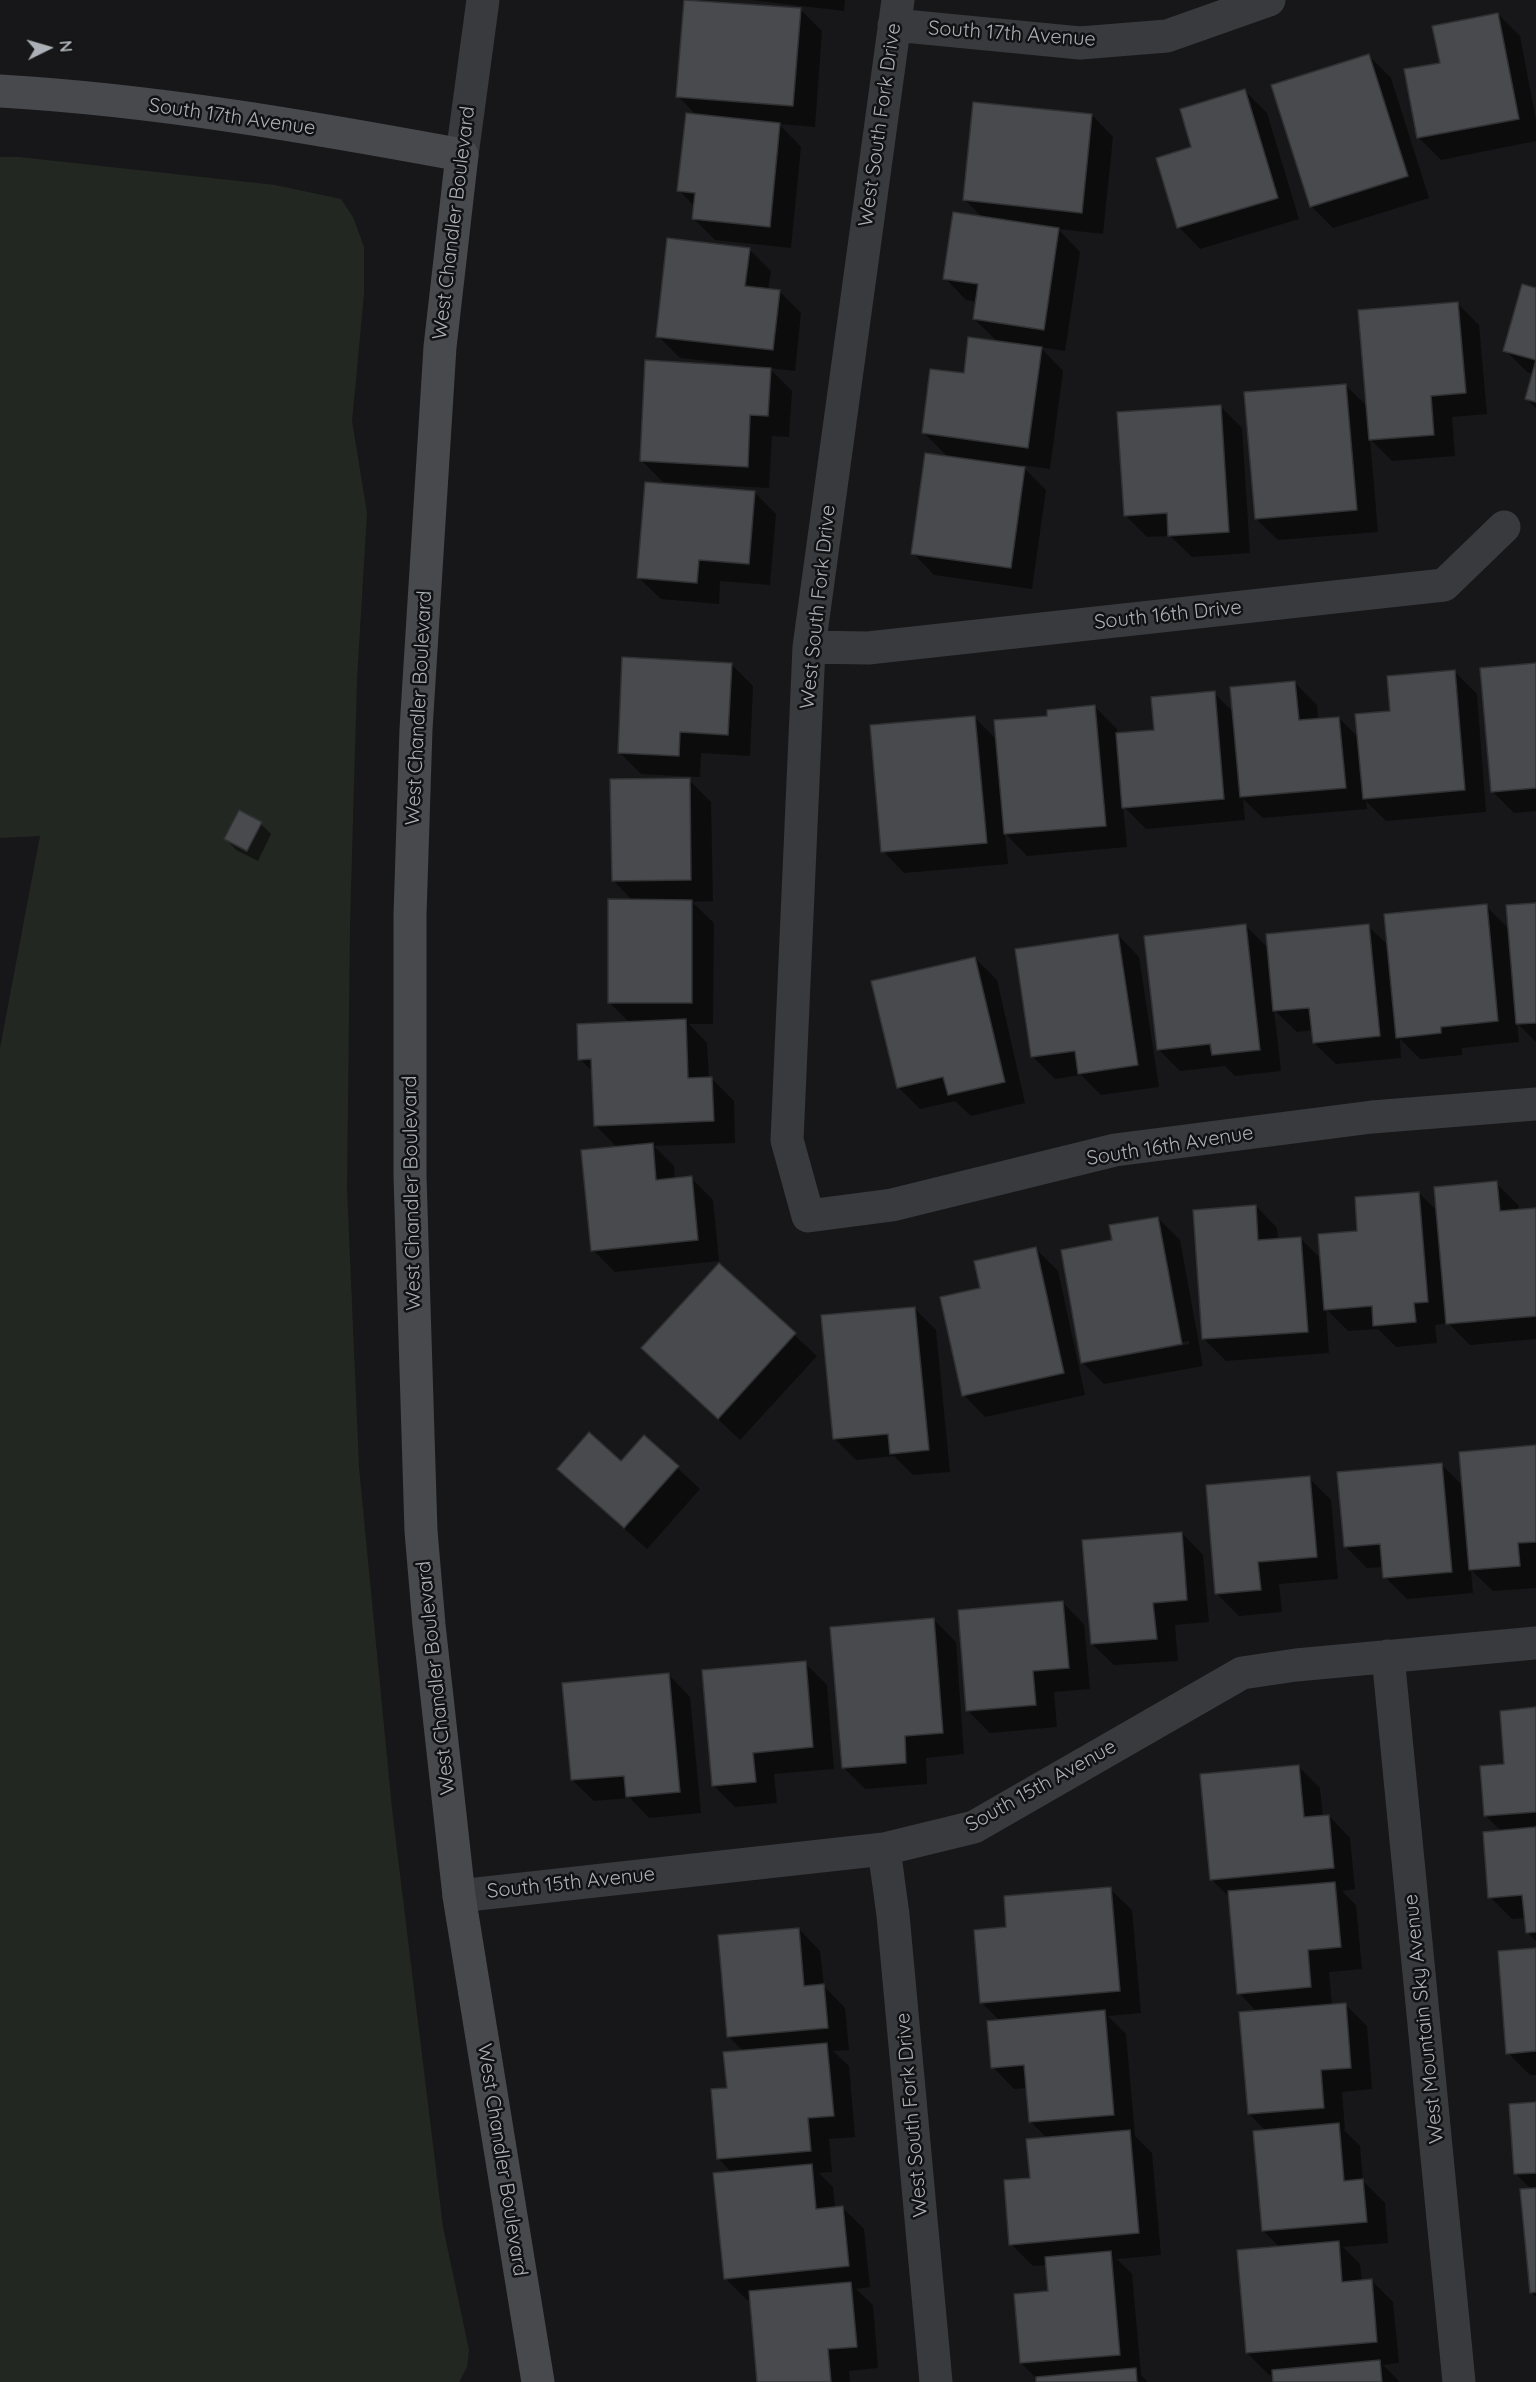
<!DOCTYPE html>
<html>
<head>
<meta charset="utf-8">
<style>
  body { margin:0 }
  #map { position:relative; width:1536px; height:2382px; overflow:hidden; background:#171719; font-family:Quicksand,sans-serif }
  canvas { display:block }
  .north { position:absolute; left:18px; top:18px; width:60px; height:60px; -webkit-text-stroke:4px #121214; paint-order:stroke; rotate:85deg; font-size:16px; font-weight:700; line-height:24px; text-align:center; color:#abb1b7 }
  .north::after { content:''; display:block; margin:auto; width:21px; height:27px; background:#abb1b7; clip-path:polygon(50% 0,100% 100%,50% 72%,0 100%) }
</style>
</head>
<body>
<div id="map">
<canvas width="1536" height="2382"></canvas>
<div class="north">N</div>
</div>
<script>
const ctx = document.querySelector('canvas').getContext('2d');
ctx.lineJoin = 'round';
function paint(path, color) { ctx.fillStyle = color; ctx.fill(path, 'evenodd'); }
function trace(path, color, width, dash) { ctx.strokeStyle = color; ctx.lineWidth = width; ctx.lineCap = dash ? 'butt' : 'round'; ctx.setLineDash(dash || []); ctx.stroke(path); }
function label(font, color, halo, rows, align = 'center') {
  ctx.font = font + ' Quicksand,sans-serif'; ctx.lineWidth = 5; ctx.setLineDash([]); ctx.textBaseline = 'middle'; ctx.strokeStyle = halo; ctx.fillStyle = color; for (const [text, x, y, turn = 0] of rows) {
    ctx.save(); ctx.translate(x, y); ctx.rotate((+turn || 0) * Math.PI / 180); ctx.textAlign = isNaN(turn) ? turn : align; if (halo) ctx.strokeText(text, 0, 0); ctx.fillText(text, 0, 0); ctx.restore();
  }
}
paint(new Path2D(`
  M0 157H19L275 185 341 199 353 217 364 247V294L352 421 367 513 357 679 350 923 347 1188 359 1468 392 1809 443 2227 469 2350 467 2367 459 2382H0V1048L40 836 0 838Z`), '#222821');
paint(new Path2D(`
  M751 0H845L844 11Z
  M800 9 822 31 815 127 779 124 801 147 791 248 715 240 693 218 695 207 679 190 697 116 678 96Z
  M1498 14 1520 36 1536 120V141L1441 160 1419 138 1406 71 1442 64Z
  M1369 56 1391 78 1429 198 1333 228 1311 206Z
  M1245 91 1267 113 1299 219 1200 249 1179 227Z
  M1092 115 1113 137 1103 234 1058 229 1080 252 1065 351 1040 347 1063 371 1050 469 1021 465 1046 490 1032 589 934 575 913 553 948 457 923 432 965 375 998 342 974 319 977 302 966 300 945 278 983 218 965 200Z
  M749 249 771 271 768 290 780 292 801 313 795 371 769 368 792 391 789 437 772 436 769 488 663 482 641 460 735 367V364L680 358 658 336Z
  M1536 290V408L1526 399 1533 374 1527 372 1505 350Z
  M1457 303 1479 325 1487 414 1452 417 1455 456 1392 461 1370 439 1378 532 1278 540 1256 519 1345 385 1368 407Z
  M1220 406 1242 428 1250 553 1192 557 1170 536 1147 537 1125 515Z
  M754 492 776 514 770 585 720 581 719 604 661 599 639 578Z
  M731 664 753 686 750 756 701 753 700 777 641 774 619 752Z
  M1536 664V811L1514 813 1492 791Z
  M1455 672 1477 694 1486 812 1386 821 1366 801 1367 809 1263 818 1243 799 1245 820 1146 829 1123 806 1127 847 1027 856 1005 833 1008 864 904 873 883 851 975 718 997 740 1049 717 1095 707 1117 729V734L1156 731 1214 693 1234 713 1295 683 1317 705 1318 720 1339 718 1359 738 1392 712Z
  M689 780 711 802 713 901 692 902 714 923 713 1024H689L707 1043 709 1079H712L734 1101 735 1143 654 1146 674 1166 675 1180 691 1178 713 1200 719 1261 615 1272 593 1250 618 1148 596 1126 594 1073 580 1059 630 1023 609 1002 633 901 613 880Z
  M261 824 271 834 258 861 236 850 226 839Z
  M1536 904V1042L1517 1023 1519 1042 1462 1048V1055L1420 1059 1400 1039 1401 1058 1336 1064 1314 1043 1313 1030 1297 1032 1274 1010 1281 1071 1235 1076 1225 1066 1180 1071 1158 1049 1246 926 1269 949 1368 926 1389 946 1486 906 1509 929Z
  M1118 935 1139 957 1159 1087 1101 1095 1081 1075 1055 1079 1033 1057 1017 950Z
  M975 958 997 980 1025 1103 971 1116 955 1101 920 1109 898 1087Z
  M1496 1183 1518 1205 1519 1211 1536 1209V1314L1465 1320V1323L1536 1317V1339L1470 1345 1448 1323 1435 1325 1437 1343 1396 1347 1378 1329 1348 1331 1326 1309 1329 1353 1226 1361 1204 1339 1256 1206 1277 1228 1278 1241 1301 1239 1322 1260 1419 1193 1438 1212Z
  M1158 1218 1180 1240 1203 1366 1104 1384 1082 1362 1114 1242ZM1189 1341V1344L1097 1361V1358Z
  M1036 1249 1058 1271 1085 1395 985 1417 964 1395Z
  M719 1265 817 1356 740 1440 643 1348Z
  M914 1308 936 1330 950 1472 913 1475 894 1456 856 1460 834 1438Z
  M644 1437 700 1489 647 1549 581 1490 621 1463Z
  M1536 1447V1588L1493 1591 1471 1570 1473 1593 1407 1599 1385 1577 1384 1567 1367 1568 1345 1546 1442 1465 1463 1486Z
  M1309 1478 1331 1500 1338 1579 1279 1584 1282 1612 1239 1616 1217 1594Z
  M1182 1533 1203 1555 1209 1622 1175 1625 1178 1661 1114 1665 1092 1644Z
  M1062 1602 1084 1624 1090 1689 1054 1692 1057 1727 990 1733 968 1711Z
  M934 1620 956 1642 964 1754 926 1758 927 1784 865 1789 843 1767Z
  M805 1663 827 1685 834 1769 774 1774 777 1803 735 1807 713 1785Z
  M669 1675 690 1697 701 1813 649 1818 630 1798 594 1801 572 1780Z
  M1536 1709V1941L1527 1932 1526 1918 1512 1919 1490 1897 1502 1832 1486 1816 1506 1765Z
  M1298 1766 1320 1788 1323 1817 1329 1816 1350 1838 1355 1889 1342 1891 1356 1905 1362 1969 1329 1972 1332 2005 1345 2004 1367 2026 1372 2089 1342 2092 1345 2129H1343L1360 2146 1363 2181 1385 2203 1388 2243 1343 2247 1360 2264 1362 2281 1371 2280 1393 2302 1399 2363 1383 2365 1400 2382H1275L1274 2374 1269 2375 1247 2353 1280 2248 1263 2230 1266 2131 1249 2114 1257 2012 1239 1993 1230 1898 1211 1879Z
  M1110 1889 1132 1910 1141 2013 1108 2016 1126 2034 1135 2136 1152 2153 1161 2255 1117 2259 1132 2274 1141 2375 1148 2382H1038L1037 2379 1021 2363 1049 2292 1047 2265 1033 2266 1011 2244 1031 2179 1047 2138 1030 2121 1027 2088 1014 2089 993 2067 1000 2021 982 2003 1008 1929Z
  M799 1929 820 1951 824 1986 845 2008 849 2050 833 2051 849 2066 855 2137 829 2139 832 2172 819 2173 833 2187 835 2208H843L864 2229 870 2287 856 2289 873 2305 878 2368 849 2371 850 2382H759L752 2300H747L725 2278 732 2173 718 2158 728 2089 744 2052 729 2037Z
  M1536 1950V2075H1530L1508 2053Z
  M1536 2104V2297L1531 2292V2189L1516 2174Z`), '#0007');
const building = new Path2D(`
  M684 0 801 8 793 106 676 97Z
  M1498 13 1519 119 1417 138 1404 69 1440 63 1432 26Z
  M1369 54 1408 176 1310 207 1271 85Z
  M1245 89 1278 198 1177 228 1156 158 1191 147 1180 109Z
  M973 102 1092 114 1082 213 963 200Z
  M686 113 780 123 770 227 692 219 695 193 677 191Z
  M953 212 1059 228 1044 330 973 319 978 284 943 279Z
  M667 238 750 248 745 286 780 290 773 350 656 337Z
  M1522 284 1536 288V402L1525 399 1536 360 1503 351Z
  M1458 302 1466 393 1431 396 1434 435 1369 440 1358 310Z
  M968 337 1042 347 1028 448 922 433 930 369 964 373Z
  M645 360 771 368 768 416 750 415 748 467 640 461Z
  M1346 384 1357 510 1255 519 1244 392Z
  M1221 405 1229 532 1168 536 1167 513 1124 516 1117 412Z
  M925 453 1025 467 1011 568 911 554Z
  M645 482 755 491 749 564 699 560 697 583 637 578Z
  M622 657 732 663 728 735 680 732 679 756 618 753Z
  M1536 663V788L1491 792 1480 668Z
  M1455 670 1465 790 1363 799 1355 714 1390 711 1387 676Z
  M1295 681 1299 720 1339 717 1346 788 1240 797 1230 687Z
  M1215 691 1224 799 1122 808 1116 733 1154 730 1151 697Z
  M1095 705 1106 826 1004 834 994 720 1047 716V710Z
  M975 716 987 843 881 852 870 725Z
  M690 778 691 880 612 881 610 779Z
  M239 810 262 822 247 851 224 839Z
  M608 899 692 900V1003H608Z
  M1536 903V1023L1516 1024 1506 905Z
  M1487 904 1498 1021 1441 1027V1033L1396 1038 1384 914Z
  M1246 924 1260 1050 1212 1055 1210 1044 1157 1050 1144 936Z
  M1369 924 1380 1036 1313 1043 1309 1008 1273 1011 1266 934Z
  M1118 934 1138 1065 1078 1074 1075 1051 1031 1057 1015 949Z
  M975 957 1005 1082 948 1095 943 1077 897 1088 871 981Z
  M686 1019 688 1078 712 1077 714 1121 594 1126 591 1059 578 1060 577 1024Z
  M653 1143 656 1180 692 1176 698 1240 591 1251 581 1150Z
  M1497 1181 1500 1211 1536 1208V1316L1446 1324 1434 1187Z
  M1419 1192 1428 1302 1414 1303 1416 1322 1373 1326 1372 1306 1324 1310 1318 1234 1357 1231 1355 1197Z
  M1256 1205 1258 1240 1301 1237 1308 1332 1202 1339 1193 1210Z
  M1158 1217 1182 1344 1081 1363 1061 1250 1112 1240 1109 1225Z
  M1036 1247 1064 1373 962 1396 940 1297 980 1288 974 1261Z
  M719 1263 796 1333 718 1419 641 1348Z
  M915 1307 929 1450 890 1454 888 1434 833 1439 821 1315Z
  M589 1432 621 1461 644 1435 679 1466 624 1528 557 1469Z
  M1536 1445V1542L1518 1543 1520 1566 1469 1570 1459 1452Z
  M1442 1463 1452 1572 1383 1578 1380 1544 1344 1547 1337 1472Z
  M1310 1476 1317 1557 1258 1562 1261 1590 1215 1594 1206 1485Z
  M1182 1532 1187 1600 1153 1603 1157 1639 1091 1644 1082 1540Z
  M1063 1601 1069 1668 1033 1671 1036 1705 966 1711 958 1610Z
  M934 1618 943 1733 905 1736 906 1763 842 1768 830 1627Z
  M806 1661 813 1747 753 1753 756 1782 712 1786 702 1670Z
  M669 1673 680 1792 626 1797 624 1776 571 1780 562 1683Z
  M1536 1707V1812L1484 1816 1480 1766 1504 1764 1500 1711Z
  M1299 1765 1304 1817 1329 1815 1334 1868 1210 1880 1200 1774Z
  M1536 1827V1932L1526 1933 1522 1895 1488 1898 1483 1832Z
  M1335 1882 1341 1947 1308 1950 1311 1987 1237 1994 1228 1891Z
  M1111 1887 1120 1991 980 2003 974 1930 1006 1927 1004 1896Z
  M799 1928 804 1986 824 1984 828 2028 727 2037 718 1935Z
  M1536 1948V2051L1506 2054 1498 1951Z
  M1346 2003 1351 2068 1321 2070 1324 2108 1248 2114 1239 2012Z
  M1105 2010 1114 2115 1029 2122 1024 2065 991 2068 987 2021Z
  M827 2043 834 2116 808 2118 811 2151 717 2159 711 2089 727 2088 723 2052Z
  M1536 2102V2173L1514 2174 1509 2104Z
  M1339 2123 1344 2181 1363 2179 1367 2222 1262 2231 1253 2131Z
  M1130 2130 1139 2233 1009 2245 1004 2180 1030 2178 1026 2139Z
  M812 2164 816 2209 843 2206 849 2266 724 2279 713 2173Z
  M1536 2188V2292L1530 2293 1520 2189Z
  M1339 2241 1342 2282 1372 2279 1377 2342 1246 2353 1237 2250Z
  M1111 2251 1120 2355 1020 2363 1014 2294 1048 2291 1045 2257Z
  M851 2282 857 2347 828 2349 831 2382H757L749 2291Z
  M1380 2360 1382 2382H1273L1272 2370Z
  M1136 2368 1137 2382H1036V2377Z`);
paint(building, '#494a4d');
trace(building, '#313234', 1.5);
trace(new Path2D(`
  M898 0 809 647 787 1140 808 1216 892 1205 1115 1150 1372 1117 1536 1104
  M894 25 1080 43 1167 36 1269 0
  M809 647 868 648 1444 585 1504 527
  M1388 1656 1459 2382
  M884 1849 893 1915 936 2382
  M459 1896 884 1849 974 1827 1242 1673 1296 1665 1536 1643`), '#383a3d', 33);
trace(new Path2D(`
  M462 155 483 0`), '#383a3d', 33);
trace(new Path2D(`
  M0 91C155 100 310 127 462 155L440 347 416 729 410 915V1176L421 1531 429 1625 459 1896 538 2382`), '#47494d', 33);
label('20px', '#abb1b7', '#121214', [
  ["South 17th Avenue",1012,34,4],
  ["South 17th Avenue",232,117,8],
  ["West South Fork Drive",880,125,-82],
  ["West Chandler Boulevard",454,223,-83],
  ["West South Fork Drive",818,607,-84],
  ["South 16th Drive",1168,615,-6],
  ["West Chandler Boulevard",419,708,-87],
  ["South 16th Avenue",1170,1146,-9],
  ["West Chandler Boulevard",412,1193,-91],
  ["West Chandler Boulevard",436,1678,-96],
  ["South 15th Avenue",1041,1786,-29],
  ["South 15th Avenue",571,1883,-6],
  ["West Mountain Sky Avenue",1424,2019,-96],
  ["West South Fork Drive",912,2115,-95],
  ["West Chandler Boulevard",502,2160,81]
]);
</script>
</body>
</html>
